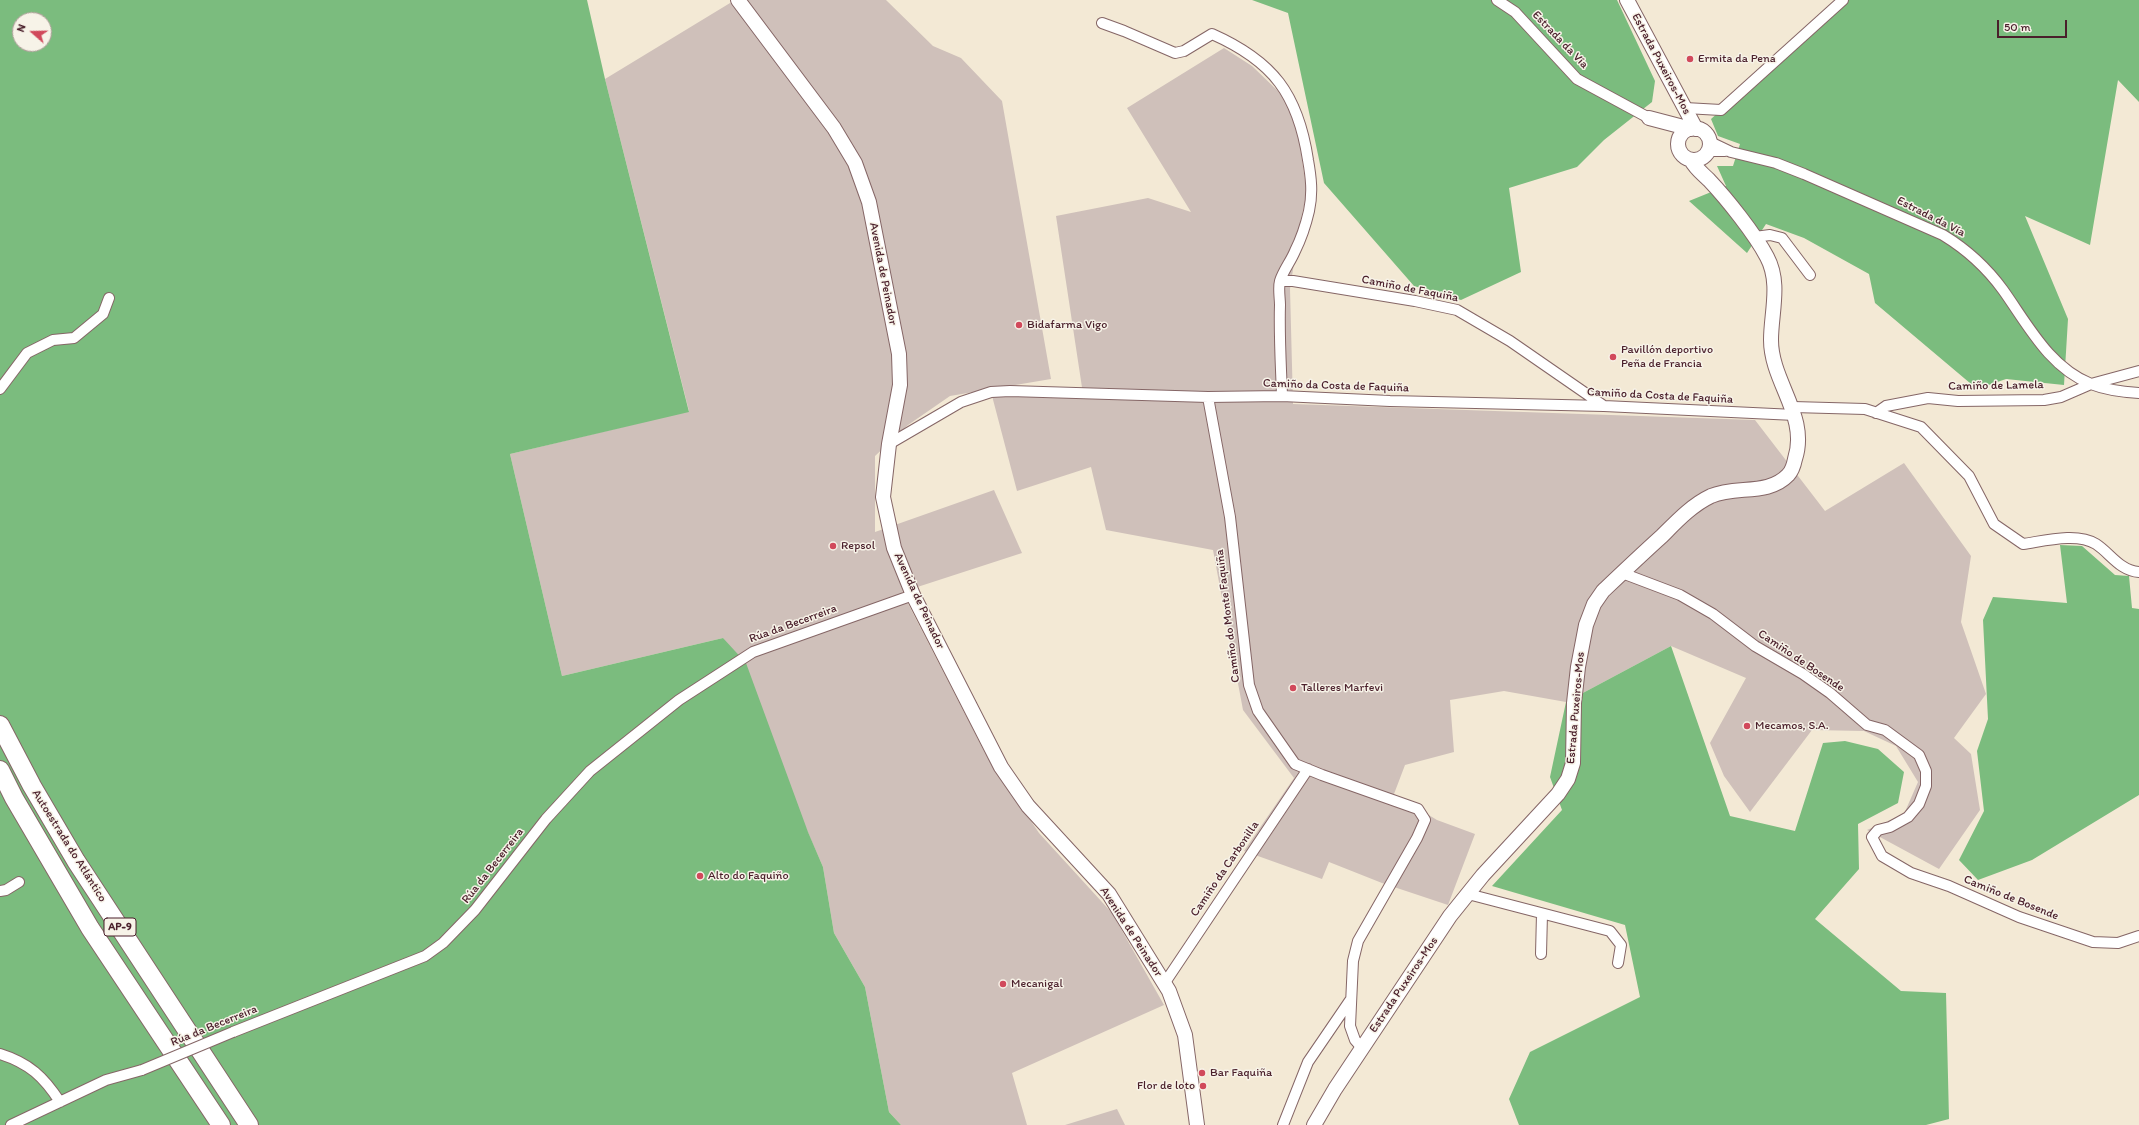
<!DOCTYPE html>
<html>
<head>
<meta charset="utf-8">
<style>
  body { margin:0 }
  #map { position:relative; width:2139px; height:1125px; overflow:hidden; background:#f3e9d5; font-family:Itim,sans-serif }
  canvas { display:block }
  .north { position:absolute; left:12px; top:12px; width:40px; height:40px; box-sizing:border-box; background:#f7f3e8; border:1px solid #b29e9c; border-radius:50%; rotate:290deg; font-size:11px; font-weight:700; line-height:16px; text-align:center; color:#4a1f2b }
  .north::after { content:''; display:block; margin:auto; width:14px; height:18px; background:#d1495b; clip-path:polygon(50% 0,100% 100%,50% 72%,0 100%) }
  .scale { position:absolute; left:1997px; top:20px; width:70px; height:18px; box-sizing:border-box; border:2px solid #4a1f2b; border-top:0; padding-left:5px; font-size:12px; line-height:14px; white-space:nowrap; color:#4a1f2b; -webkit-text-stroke:3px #f7f3e8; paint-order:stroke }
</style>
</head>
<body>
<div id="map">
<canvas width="2139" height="1125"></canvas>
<div class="north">N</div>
<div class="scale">50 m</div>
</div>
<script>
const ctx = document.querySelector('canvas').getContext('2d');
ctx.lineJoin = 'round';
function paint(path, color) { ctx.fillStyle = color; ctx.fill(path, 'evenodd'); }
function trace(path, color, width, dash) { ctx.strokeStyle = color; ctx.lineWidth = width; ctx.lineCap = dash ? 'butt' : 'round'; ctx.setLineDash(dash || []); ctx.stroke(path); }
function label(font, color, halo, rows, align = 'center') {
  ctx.font = font + ' Itim,sans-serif'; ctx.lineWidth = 3; ctx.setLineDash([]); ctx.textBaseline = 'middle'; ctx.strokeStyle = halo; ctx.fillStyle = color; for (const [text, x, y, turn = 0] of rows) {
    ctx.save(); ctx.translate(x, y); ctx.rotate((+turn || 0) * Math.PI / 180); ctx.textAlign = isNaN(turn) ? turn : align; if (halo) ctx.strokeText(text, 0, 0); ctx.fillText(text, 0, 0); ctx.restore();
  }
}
paint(new Path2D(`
  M735 0H886L933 46 961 58 1002 101 1051 379 950 396 908 425 875 456V532L994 490 1022 553 902 592 985 753 1039 833 1112 913 1164 1005 1012 1073 1027 1125H901L889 1112 865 987 834 933 823 867 723 638 562 676 510 454 689 411 605 79Z
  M1224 48 1252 66 1278 91 1296 120 1307 194 1301 218 1290 289 1293 404 1755 420 1825 511 1904 463 1971 556 1961 622 1986 694 1954 738 1971 754 1980 810 1939 869 1867 830 1904 814 1918 782 1896 746 1864 731 1812 730 1750 812 1724 776 1710 743 1746 678 1671 646 1566 702 1504 691 1450 700 1454 752 1405 765 1394 794 1437 820 1475 834 1448 905 1382 883 1329 862 1322 879 1244 851 1294 778 1243 710 1213 550 1106 530 1091 467 1017 491 991 392 1083 394 1056 216 1148 198 1191 212 1127 108Z
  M1117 1109 1125 1125H1065Z`), '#cfc0ba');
paint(new Path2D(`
  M0 0H587L605 79 689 412 510 454 562 676 723 638 746 663 808 832 823 867 834 933 865 987 889 1112 901 1125H0ZM20 20H44V44H20Z
  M1252 0H1617L1655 81 1652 102 1604 140 1577 167 1509 188 1521 272 1461 300 1414 286 1324 183 1288 13Z
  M1844 0H2139V102L2118 80 2090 245 2025 216 2068 319 2064 385 2006 379 1977 389 1875 303 1869 274 1804 238 1766 224 1747 253 1689 201 1726 186 1717 166H1733L1740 144 1718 136 1711 119Z
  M2060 545 2082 546 2115 575 2129 576 2132 608 2139 609V795L2032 860 1978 880 1959 860 1984 811 1977 751 1988 719 1983 620 1993 597 2067 603Z
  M1671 646 1730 816 1795 831 1823 743 1845 741 1878 749 1904 772 1898 803 1858 824 1859 869 1815 919 1901 991 1946 993 1949 1119 1926 1125H1519L1509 1099 1530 1052 1640 997 1625 925 1492 886 1562 810 1550 777 1566 702Z`), '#7bbc7e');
const street = new Path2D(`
  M1497 0 1515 12 1577 79 1649 118
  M1102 23 1124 31 1175 53 1184 51 1212 34C1273 61 1298 94 1308 160 1311 177 1313 193 1309 211 1306 224 1301 239 1295 251 1291 261 1283 271 1280 281 1278 288 1280 298 1280 305 1279 335 1281 366 1282 396
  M1685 108 1721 110 1843 0
  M1710 142 1731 152 1776 163 1804 174 1943 235C1966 249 1987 268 2003 290 2028 325 2049 367 2091 384 2106 390 2123 392 2139 393
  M1709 151H1725
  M1755 237 1770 235 1782 238 1810 275
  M1280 281H1293L1415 301 1457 310 1510 341 1604 406
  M0 389 27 353 53 340 74 338 103 314 109 298
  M1208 397 1230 517 1249 685 1258 711 1295 764 1322 775 1418 809 1425 820 1417 838 1358 941 1353 961 1350 1026 1355 1040 1362 1048
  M1793 407 1865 409 1921 427 1969 476 1994 524 2023 544C2044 541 2077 532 2096 544 2110 553 2120 571 2139 572
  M1876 413 1886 406 1928 398 1958 401 2044 400 2061 397 2091 384 2139 371
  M889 444 961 402 991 392 1010 391 1208 397 1282 396 1390 401 1604 406 1795 415
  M1622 573 1680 595 1713 614 1755 646 1803 674 1830 693 1867 725 1885 730 1919 755 1926 771V786L1919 804 1908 817 1890 827 1878 830 1872 837 1882 856 1911 873 1949 886 2019 917 2093 942 2118 943 2139 936
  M0 891 6 890 19 882
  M1468 894 1610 931 1621 945 1618 963
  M1541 954 1542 914
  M1164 984 1308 769
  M233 1032 425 956 443 943 475 910 546 819 590 771 679 700 753 652 913 595
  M0 1054C29 1063 44 1077 60 1102
  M11 1125 106 1080 142 1070
  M1283 1125 1308 1062 1351 999`);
const secondary = new Path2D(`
  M738 0 834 128 855 163 869 202 899 354 900 385 889 444 883 497 894 548 913 595 1001 767 1028 806 1109 894 1169 991 1185 1035 1197 1125
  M1627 0 1696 129
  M1649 118 1691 129
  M1678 144a16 16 0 1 1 32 0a16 16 0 1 1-32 0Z
  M1314 1125 1335 1089 1450 916 1483 875 1558 794 1568 779 1573 763 1574 703 1578 667 1586 625 1594 604 1603 591C1622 573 1642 554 1662 536 1677 521 1692 505 1711 496 1736 485 1768 496 1788 475 1792 471 1794 464 1795 459 1809 416 1771 382 1771 340 1771 313 1781 283 1767 257 1755 234 1727 199 1709 180 1702 173 1696 169 1691 160`);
const highway = new Path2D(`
  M0 725 32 786 76 861 249 1125
  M0 770 14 798 90 928 221 1125`);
trace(street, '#856666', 12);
trace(secondary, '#856666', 16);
trace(highway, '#856666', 20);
trace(street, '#fff', 10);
trace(secondary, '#fff', 14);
trace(highway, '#fff', 18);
const streetBridge = new Path2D(`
  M142 1070 233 1032`);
trace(streetBridge, '#856666', 12, []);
trace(streetBridge, '#fff', 10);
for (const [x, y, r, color] of [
  [1690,59,4,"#d1495b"],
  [1019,325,4,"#d1495b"],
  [1613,357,4,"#d1495b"],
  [833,546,4,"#d1495b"],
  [1293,688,4,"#d1495b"],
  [1747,726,4,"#d1495b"],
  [700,876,4,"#d1495b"],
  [1003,984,4,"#d1495b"],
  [1202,1073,4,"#d1495b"],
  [1203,1086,4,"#d1495b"]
]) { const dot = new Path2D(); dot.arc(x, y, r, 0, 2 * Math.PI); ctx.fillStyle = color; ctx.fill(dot); trace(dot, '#f7f3e8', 1.5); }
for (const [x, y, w] of [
  [120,927,32]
]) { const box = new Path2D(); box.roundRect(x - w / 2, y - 9, w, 18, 3); ctx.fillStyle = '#f7f3e8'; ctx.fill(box); trace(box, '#4a1f2b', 1); }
label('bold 11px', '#4a1f2b', null, [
  ["AP-9",120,927]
]);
label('12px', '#4a1f2b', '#f7f3e8', [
  ["Estrada da Vía",1560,40,46],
  ["Estrada Puxeiros-Mos",1661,64,62],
  ["Estrada da Vía",1931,217,27],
  ["Avenida de Peinador",883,274,79],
  ["Camiño de Faquiña",1410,289,11],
  ["Camiño da Costa de Faquiña",1336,386,2],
  ["Camiño de Lamela",1996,386,-1],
  ["Camiño da Costa de Faquiña",1660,396,3],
  ["Avenida de Peinador",919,601,65],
  ["Camiño do Monte Faquiña",1228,616,-97],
  ["Rúa da Becerreira",793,624,-20],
  ["Camiño de Bosende",1801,661,34],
  ["Estrada Puxeiros-Mos",1576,708,-85],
  ["Autoestrada do Atlántico",69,846,58],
  ["Rúa da Becerreira",493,866,-52],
  ["Camiño da Carbonilla",1225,869,-56],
  ["Camiño de Bosende",2011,898,22],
  ["Avenida de Peinador",1131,932,57],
  ["Estrada Puxeiros-Mos",1404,985,-56],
  ["Rúa da Becerreira",214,1026,-22]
]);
label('12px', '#4a1f2b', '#f7f3e8', [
  ["Ermita da Pena",1698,59],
  ["Bidafarma Vigo",1027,325],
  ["Pavillón deportivo",1621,350],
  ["Peña de Francia",1621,364],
  ["Repsol",841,546],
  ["Talleres Marfevi",1301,688],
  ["Mecamos, S.A.",1755,726],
  ["Alto do Faquiño",708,876],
  ["Mecanigal",1011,984],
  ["Bar Faquiña",1210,1073],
  ["Flor de loto",1195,1086,"right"]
], 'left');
</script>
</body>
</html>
